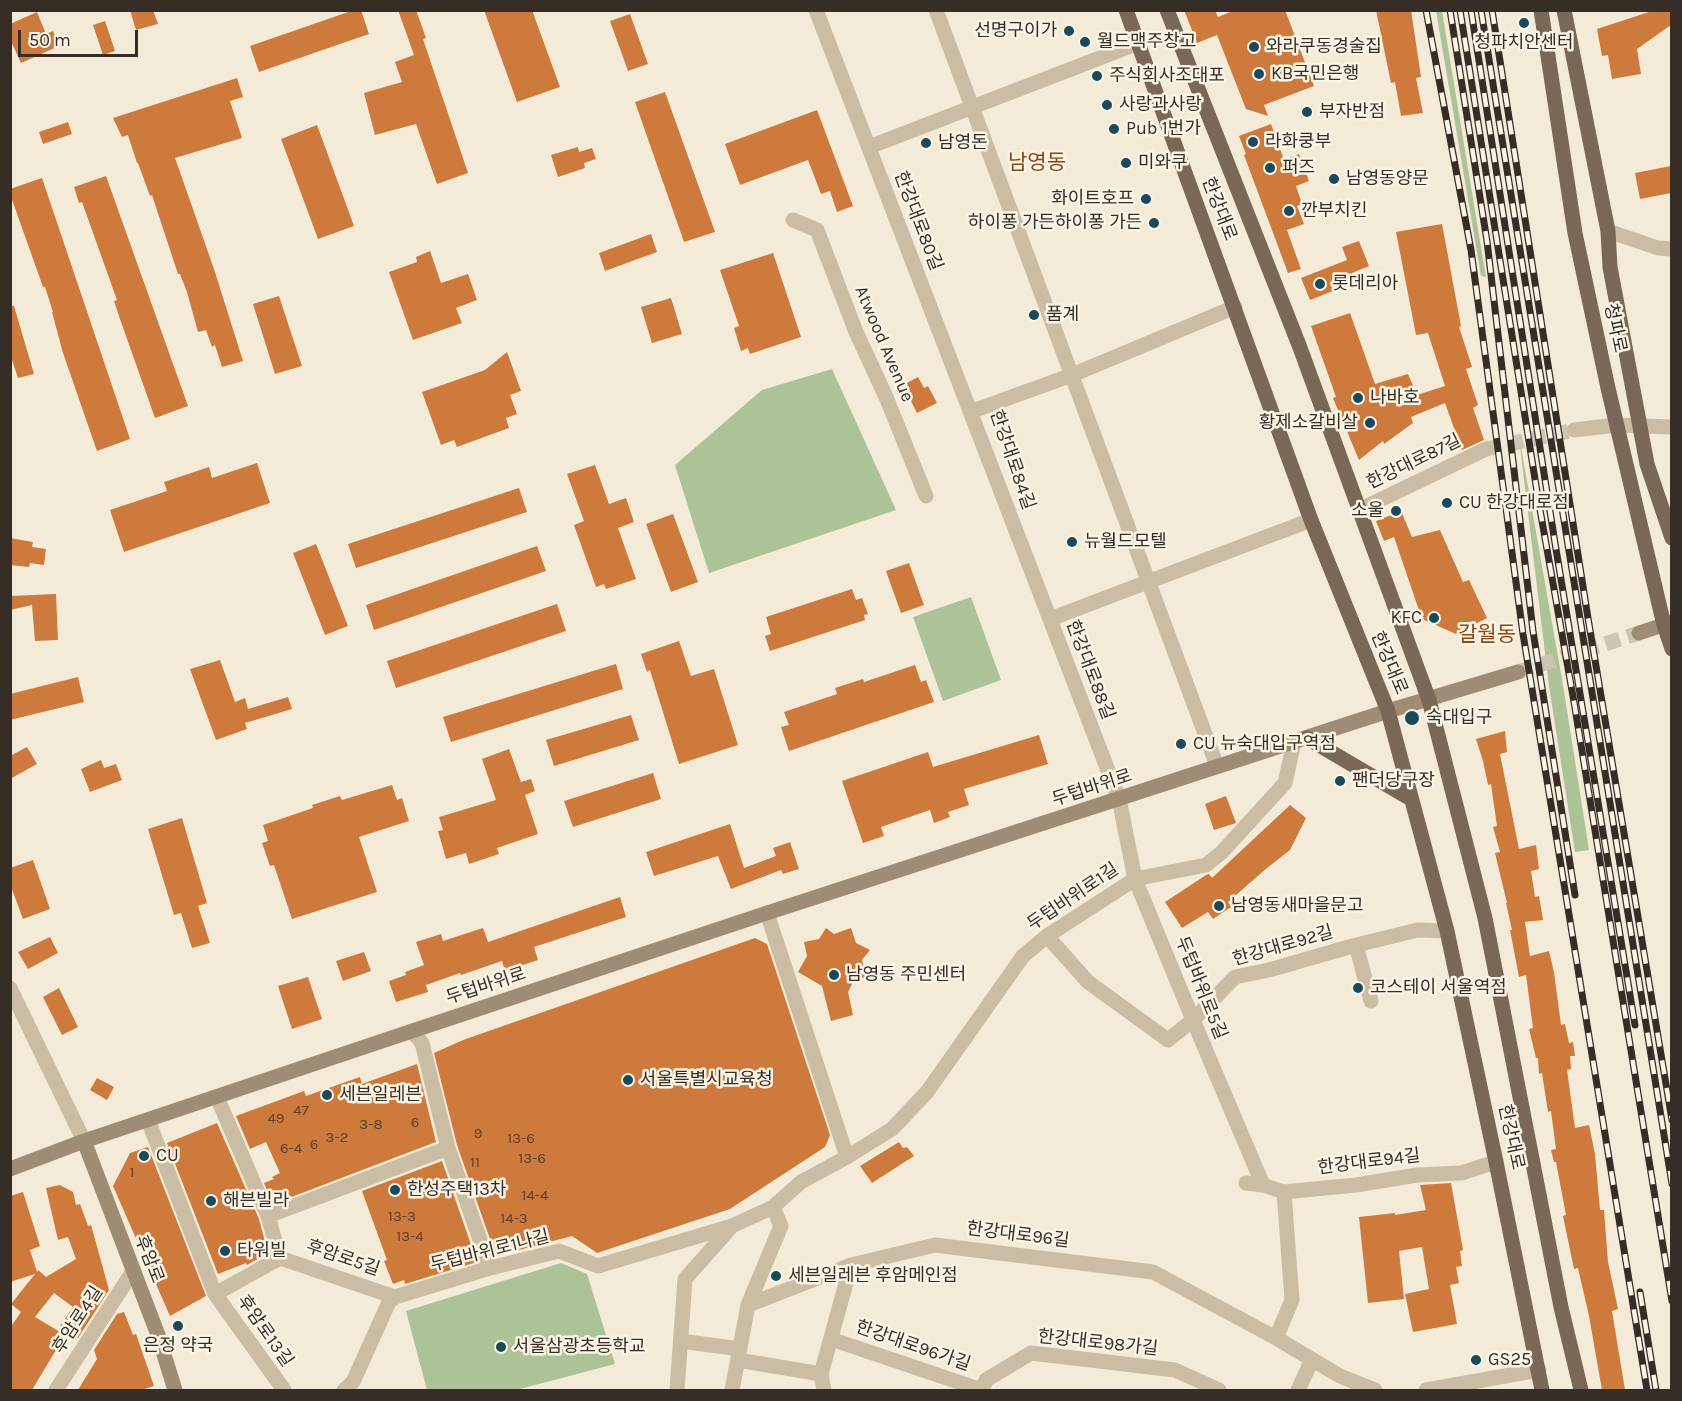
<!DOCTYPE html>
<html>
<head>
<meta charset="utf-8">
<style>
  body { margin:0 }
  #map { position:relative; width:1682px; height:1401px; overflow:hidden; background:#f3ebd8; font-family:Karla,sans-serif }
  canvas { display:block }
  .frame { position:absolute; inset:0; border:12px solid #362e26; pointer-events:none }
  .scale { position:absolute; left:18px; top:30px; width:120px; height:27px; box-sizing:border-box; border:3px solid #362e26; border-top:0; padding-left:8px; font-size:18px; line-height:21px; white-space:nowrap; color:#362e26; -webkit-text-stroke:4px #faf4e5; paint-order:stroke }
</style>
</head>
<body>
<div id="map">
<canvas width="1682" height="1401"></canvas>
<div class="frame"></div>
<div class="scale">50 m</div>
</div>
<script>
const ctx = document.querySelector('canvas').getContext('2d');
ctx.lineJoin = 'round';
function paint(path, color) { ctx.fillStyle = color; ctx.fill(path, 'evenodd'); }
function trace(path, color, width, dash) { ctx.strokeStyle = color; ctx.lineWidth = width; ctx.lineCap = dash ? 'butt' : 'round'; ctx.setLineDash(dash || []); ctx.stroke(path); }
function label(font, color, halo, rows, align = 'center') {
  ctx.font = font + ' Karla,"Noto Sans KR",sans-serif'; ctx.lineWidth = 5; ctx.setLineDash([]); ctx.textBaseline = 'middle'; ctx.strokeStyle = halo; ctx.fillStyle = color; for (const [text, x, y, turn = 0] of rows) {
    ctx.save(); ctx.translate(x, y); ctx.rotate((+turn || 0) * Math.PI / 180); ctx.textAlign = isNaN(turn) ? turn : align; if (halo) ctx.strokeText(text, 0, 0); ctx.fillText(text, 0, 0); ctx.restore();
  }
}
paint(new Path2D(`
  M1436 11H1442L1486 277 1481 276Z
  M832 369 896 510 709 573 675 465 762 390Z
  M1518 430 1563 685 1589 850 1575 852 1549 686Z
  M971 597 1001 680 943 701 913 617Z
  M561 1263 587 1274 615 1364 516 1390H427L406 1311Z`), '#acc297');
paint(new Path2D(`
  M130 10H153L158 24 136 30Z
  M354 10H361L369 34 259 72 250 46Z
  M398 10H416L426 38 423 39 468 173 437 184 416 124 375 135 364 93 402 82 395 62 414 55Z
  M484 10H532L560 87 517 102Z
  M1184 10H1215L1218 17 1235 10H1285L1314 86 1264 105 1268 116 1246 109 1217 35 1197 43Z
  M1376 10H1411L1421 77 1416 78 1423 113 1401 116 1395 82 1391 83Z
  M1655 10H1671V25L1637 49 1641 74 1612 79 1608 55 1602 56 1597 29Z
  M37 12 46 34 53 31 59 46 21 63 10 39V24Z
  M630 14 648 64 628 71 610 21Z
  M105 21 115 51 103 55 93 25Z
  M237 78 243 97 230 101 242 138 175 158 214 269 243 361 222 367 215 345 212 347 206 330 198 332 187 292 180 274H178L152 195 150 196 138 163H137L128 135 122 137 113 118Z
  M665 92 715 232 684 242 635 102Z
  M817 110 853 206 837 212 830 191 821 194 808 160 740 185 725 144Z
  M68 122 72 134 43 144 39 132Z
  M1271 124 1284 160 1299 154 1309 181 1296 186 1302 204 1297 206 1304 224 1287 230 1301 269 1288 273 1244 155 1246 154 1239 136Z
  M317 125 354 226 318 239 281 139Z
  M578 147 579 152 592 148 596 159 584 163 585 168 558 177 551 155Z
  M1671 166V193L1640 199 1635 173Z
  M106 176 188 406 155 418 120 319 114 301 117 300 82 202 79 203 74 187Z
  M42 178 130 439 97 451 63 353 52 312H53L45 287H43L10 194V189Z
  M1442 224 1461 326 1459 327 1472 367 1466 369 1478 405 1473 408 1484 440 1462 450 1445 403 1411 417 1413 423 1384 444 1383 441 1359 460 1333 398 1336 397 1311 326 1350 313 1375 384 1408 374 1417 395 1445 386 1428 333 1416 335 1396 232Z
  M651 234 657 252 605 271 599 253Z
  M1359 241 1369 266 1352 273 1356 282 1310 300 1301 278 1347 260 1342 247Z
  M430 251 441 283 468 274 477 300 456 308 462 323 413 340 389 272 417 262 416 257Z
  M773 253 801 337 750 354 748 348 741 351 734 328 739 326 720 270Z
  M279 296 302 366 275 374 253 304Z
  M671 298 682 334 652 343 641 307Z
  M10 306H14L34 374 18 378 10 354Z
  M507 352 521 391 510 395 517 414 506 418 509 428 457 447 454 440 441 445 422 392 485 370Z
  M918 377 924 388 928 386 937 403 917 413 903 385Z
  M257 463 270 503 124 552 110 510 167 491 164 482 209 467 212 478Z
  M595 465 609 504 626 498 634 522 618 528 636 579 606 589 604 584 596 587 574 525 584 521 567 474Z
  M519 488 527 512 356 568 348 544Z
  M1401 511 1412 537 1440 530 1463 582 1469 580 1487 618 1456 634 1422 619 1394 537 1384 541 1376 521Z
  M673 514 698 582 671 592 646 524Z
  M10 538 33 542 32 547 46 549 44 565 30 563 29 567 10 565Z
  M316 544 348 626 325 635 293 553Z
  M537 546 546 571 374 630 366 605Z
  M909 563 924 605 901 613 886 571Z
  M852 589 856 600 862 598 868 614 864 615 865 620 770 651 765 636 771 634 766 617Z
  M56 594 58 640 35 641 32 605 10 610V596Z
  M557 604 566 631 396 688 387 661Z
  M679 641 691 676 714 669 738 745 679 764 650 670 647 672 641 654Z
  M220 660 235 702 245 698 248 709 288 697 292 709 245 723 247 729 216 740 190 669Z
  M616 664 623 689 451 742 443 717Z
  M915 665 921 682 926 680 934 702 789 751 781 727 789 725 784 712 837 694 835 688 863 679 864 682Z
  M78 677 84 702 10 720V694Z
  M631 715 639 740 554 766 546 740Z
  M1505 731 1507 752 1500 754 1519 849 1536 845 1539 869 1531 871 1535 897 1539 896 1543 920 1525 922 1530 956 1549 951 1554 972 1561 1025 1565 1024 1569 1043 1573 1042 1575 1056H1570L1571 1069 1567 1070 1575 1128 1589 1125 1595 1154 1600 1210H1604L1608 1262 1618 1309 1612 1311 1625 1390H1602L1589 1316 1578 1268 1574 1269 1563 1216 1566 1215 1556 1162H1554L1551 1150 1556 1149 1551 1111 1548 1112 1542 1073 1539 1074 1538 1058H1536L1529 1029 1533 1028 1526 975 1519 977 1510 930H1512L1506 903H1507L1495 853 1500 852 1493 827 1497 826 1491 784 1488 785 1483 761 1476 739Z
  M1039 735 1048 764 964 789 969 805 948 812 950 817 934 823 930 810 881 827 884 836 863 843 842 781 928 752 933 767Z
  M27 747 37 764 10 779V756Z
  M509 749 521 782 531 779 535 791 525 795 538 834 497 848 499 854 469 864 466 853 446 859 438 831 443 830 439 817 496 800 482 759Z
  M101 760 104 768 116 764 122 780 90 792 81 769Z
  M653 773 661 799 573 827 564 801Z
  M392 785 397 800 402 798 409 821 359 837 377 892 292 919 274 865 270 866 262 843 268 841 263 825 313 808 312 805 340 796 342 800Z
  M1226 796 1236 823 1214 830 1205 804Z
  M1290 805 1306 818 1290 850 1267 868 1228 902 1231 907 1213 919 1208 912 1182 928 1165 902 1206 875 1209 874 1212 878Z
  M182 818 207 903 198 906 210 943 192 948 181 913 174 915 148 829Z
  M730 824 744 868 776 856 773 848 790 842 799 869 783 874 781 870 731 889 718 856 654 876 646 852Z
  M33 860 50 909 23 919 10 884V868Z
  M620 897 626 917 534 947 538 960 505 971 502 961 461 975 460 973 426 985 428 992 396 1002 389 981 406 975 405 972 424 965 416 942 441 934 443 941 483 928 488 942Z
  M826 928 834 934 851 928 856 943 870 950 862 960 866 977 854 980 848 992 853 1015 831 1021 822 986 798 972 807 956 804 942 819 939Z
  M50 937 58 953 28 969 18 952Z
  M755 938 767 944 830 1135 825 1147 730 1209 597 1253 572 1236 496 1256 457 1145 434 1053 463 1040Z
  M364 952 371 971 343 981 336 961Z
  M308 977 322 1019 292 1029 278 986Z
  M59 988 78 1027 62 1035 43 997Z
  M417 1064 436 1142 273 1204 264 1183 274 1179 272 1177 280 1173 266 1142 250 1149 236 1116 304 1091 306 1096 360 1077 362 1084Z
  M97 1078 114 1087 107 1100 90 1090Z
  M217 1123 259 1219 268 1253 247 1265 246 1263 218 1274 167 1143Z
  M899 1142 903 1148 907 1147 914 1156 872 1183 860 1166Z
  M148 1147 206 1296 170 1316 113 1186 130 1153Z
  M442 1161 477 1262 405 1284 404 1280 393 1284 384 1261 387 1260 362 1191Z
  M1451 1183 1463 1250 1460 1251 1462 1266 1456 1267 1459 1283 1450 1285 1457 1324 1413 1332 1405 1294 1429 1289 1422 1247 1399 1251 1404 1299 1368 1303 1359 1217 1395 1213V1215L1426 1210 1420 1185Z
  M60 1185 73 1192 76 1205 80 1204 88 1226 91 1225 109 1290 78 1338 60 1326 73 1307 54 1293 35 1317 65 1335 32 1390H10V1328L21 1312 11 1304 35 1274 10 1282V1196L23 1192 40 1246 30 1250 37 1272 38 1270 46 1277 76 1259 68 1237 58 1240 46 1188Z
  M124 1312 133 1335 136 1334 154 1386 141 1390H78L97 1359 94 1350 117 1314Z`), '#cd7a3c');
trace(new Path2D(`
  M1486 449 1574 430`), '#cdc5b4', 15, [15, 8]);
trace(new Path2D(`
  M1518 672 1639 633`), '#cdc5b4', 15, [15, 8]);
trace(new Path2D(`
  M816 10 1119 799 1135 879 1193 1020 1263 1185
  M936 10 1217 766
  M869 147 1136 44
  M793 220 817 230 856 332 886 397 926 496
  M1608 231 1658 248 1672 249
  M970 412 1072 375 1235 307
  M1574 430 1617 425 1672 427
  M1359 510 1486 449
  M1050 619 1311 520
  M767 913 847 1157
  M1047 936 1088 982 1168 1040 1193 1020 1235 977 1269 970 1356 945 1418 930 1447 931
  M1356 945 1371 1001
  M10 988 84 1141
  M412 1031 422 1043 448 1148 490 1268
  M217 1097 268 1216 280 1258
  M148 1120 215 1294 284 1390
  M1246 1183 1263 1185 1284 1192 1356 1185 1417 1175 1461 1173 1496 1162
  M268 1216 448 1148
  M215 1294 280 1258 395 1297
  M748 1305 851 1265 935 1245 1153 1272 1276 1338 1340 1376 1375 1390
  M1276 1338 1292 1300 1284 1192
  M831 1339 982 1390
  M681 1341 740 1349
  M738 1360 821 1374
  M56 1390 133 1271
  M344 1390 353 1382 389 1302 395 1297 490 1268 559 1251 598 1266 732 1226 773 1207 801 1182 847 1157 892 1129 927 1092 1023 956 1047 936 1135 879 1206 865 1222 852 1285 783 1294 742
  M677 1390 685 1279 732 1226
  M732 1390 748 1305 781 1226 773 1207
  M824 1390 821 1374 851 1265
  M982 1390 986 1380 1031 1353 1175 1370 1219 1390
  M1298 1390 1312 1360
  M1426 1390 1539 1370`), '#cbbda4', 15);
trace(new Path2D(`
  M1639 633 1672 622
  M84 1141 158 1335 175 1390
  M10 1169 84 1141 412 1031 767 913 1388 711 1518 672`), '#9f8c75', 15);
trace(new Path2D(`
  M1126 10 1311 520 1388 711 1447 931 1496 1162 1542 1390
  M1167 10 1299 345 1429 700 1485 918 1561 1307 1581 1390
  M1541 10 1575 233 1608 388 1664 625 1672 649
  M1564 10 1608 231 1610 267 1647 464 1672 538
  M1307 738 1411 799`), '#796856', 15);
const rail = new Path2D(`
  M1426 10 1471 250 1523 634 1647 1390
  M1450 10 1487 241 1533 631 1575 895
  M1460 10 1539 504 1574 702 1672 1301
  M1471 10 1555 543 1635 1025
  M1481 10 1672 1184
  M1492 10 1588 618 1672 1120
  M1640 1292 1656 1390`);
trace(rail, '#362e26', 7);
trace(rail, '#faf4e5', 4.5, [14]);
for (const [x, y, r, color] of [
  [1524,23,6,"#19495a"],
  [1069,31,6,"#19495a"],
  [1085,42,6,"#19495a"],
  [1254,47,6,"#19495a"],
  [1259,74,6,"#19495a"],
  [1097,76,6,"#19495a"],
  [1107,105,6,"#19495a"],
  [1307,112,6,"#19495a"],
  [1114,129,6,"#19495a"],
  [1253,142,6,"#19495a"],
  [926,143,6,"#19495a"],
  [1126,163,6,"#19495a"],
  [1270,168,6,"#19495a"],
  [1334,179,6,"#19495a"],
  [1146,199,6,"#19495a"],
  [1289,211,6,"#19495a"],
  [1154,223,6,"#19495a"],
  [1320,284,6,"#19495a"],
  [1034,315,6,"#19495a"],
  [1358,398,6,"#19495a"],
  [1370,423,6,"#19495a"],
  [1447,503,6,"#19495a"],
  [1396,511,6,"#19495a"],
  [1072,542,6,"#19495a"],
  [1434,618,6,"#19495a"],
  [1412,718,8,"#19495a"],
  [1181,744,6,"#19495a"],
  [1340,781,6,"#19495a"],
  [1219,906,6,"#19495a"],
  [834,975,6,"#19495a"],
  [1358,988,6,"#19495a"],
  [628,1080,6,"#19495a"],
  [327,1095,6,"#19495a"],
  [144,1156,6,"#19495a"],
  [395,1190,6,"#19495a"],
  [211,1201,6,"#19495a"],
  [225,1251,6,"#19495a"],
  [776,1276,6,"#19495a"],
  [178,1326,6,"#19495a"],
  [501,1347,6,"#19495a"],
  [1476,1360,6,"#19495a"]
]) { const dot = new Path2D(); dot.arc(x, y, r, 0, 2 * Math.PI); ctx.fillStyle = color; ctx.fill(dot); trace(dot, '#faf4e5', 2); }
label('15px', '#5c412c', null, [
  ["47",301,1111],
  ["49",276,1119],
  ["6",415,1123],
  ["3-8",371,1125],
  ["9",478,1134],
  ["3-2",337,1138],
  ["13-6",521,1139],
  ["6",314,1145],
  ["6-4",291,1149],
  ["13-6",532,1159],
  ["11",475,1163],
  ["1",132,1173],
  ["14-4",535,1196],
  ["13-3",402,1217],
  ["14-3",514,1219],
  ["13-4",410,1237]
]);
label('18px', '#362e26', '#faf4e5', [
  ["선명구이가",1057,31,"right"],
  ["월드맥주창고",1097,42],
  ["청파치안센터",1524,43,"center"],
  ["와라쿠동경술집",1266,47],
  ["KB국민은행",1271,74],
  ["주식회사조대포",1109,76],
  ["사랑과사랑",1119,105],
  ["부자반점",1319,112],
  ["Pub 1번가",1126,129],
  ["라화쿵부",1265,142],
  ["남영돈",938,143],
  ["미와쿠",1138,163],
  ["퍼즈",1282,168],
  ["남영동양문",1346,179],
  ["화이트호프",1134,199,"right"],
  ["깐부치킨",1301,211],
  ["하이퐁 가든하이퐁 가든",1142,223,"right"],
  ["롯데리아",1332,284],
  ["품계",1046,315],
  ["나바호",1370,398],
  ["황제소갈비살",1358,423,"right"],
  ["CU 한강대로점",1459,503],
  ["소울",1384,511,"right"],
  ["뉴월드모텔",1084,542],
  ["KFC",1422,618,"right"],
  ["숙대입구",1426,718],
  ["CU 뉴숙대입구역점",1193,744],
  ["팬더당구장",1352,781],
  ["남영동새마을문고",1231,906],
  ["남영동 주민센터",846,975],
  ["코스테이 서울역점",1370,988],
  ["서울특별시교육청",640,1080],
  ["세븐일레븐",339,1095],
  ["CU",156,1156],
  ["한성주택13차",407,1190],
  ["해븐빌라",223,1201],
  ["타워빌",237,1251],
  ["세븐일레븐 후암메인점",788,1276],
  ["은정 약국",178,1346,"center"],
  ["서울삼광초등학교",513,1347],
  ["GS25",1488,1360]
], 'left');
label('18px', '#362e26', '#faf4e5', [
  ["한강대로",1219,209,69],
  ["한강대로80길",918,221,69],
  ["청파로",1615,328,78],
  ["Atwood Avenue",884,344,67],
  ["한강대로84길",1012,460,71],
  ["한강대로87길",1414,462,-26],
  ["한강대로",1389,663,67],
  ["한강대로88길",1090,670,69],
  ["두텁바위로",1092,788,-18],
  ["두텁바위로1길",1073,897,-34],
  ["한강대로92길",1283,946,-16],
  ["두텁바위로",486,986,-18],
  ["두텁바위로5길",1201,988,68],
  ["한강대로",1511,1137,78],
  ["한강대로94길",1369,1162,-7],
  ["한강대로96길",1018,1235,7],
  ["두텁바위로1나길",490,1251,-14],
  ["후암로5길",343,1258,19],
  ["후암로",149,1259,69],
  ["후암로4길",78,1320,-57],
  ["후암로13길",265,1331,55],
  ["한강대로98가길",1098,1343,6],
  ["한강대로96가길",913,1346,19]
]);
label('21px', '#8a491a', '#faf4e5', [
  ["남영동",1037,163],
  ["갈월동",1487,635]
]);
</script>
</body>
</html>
